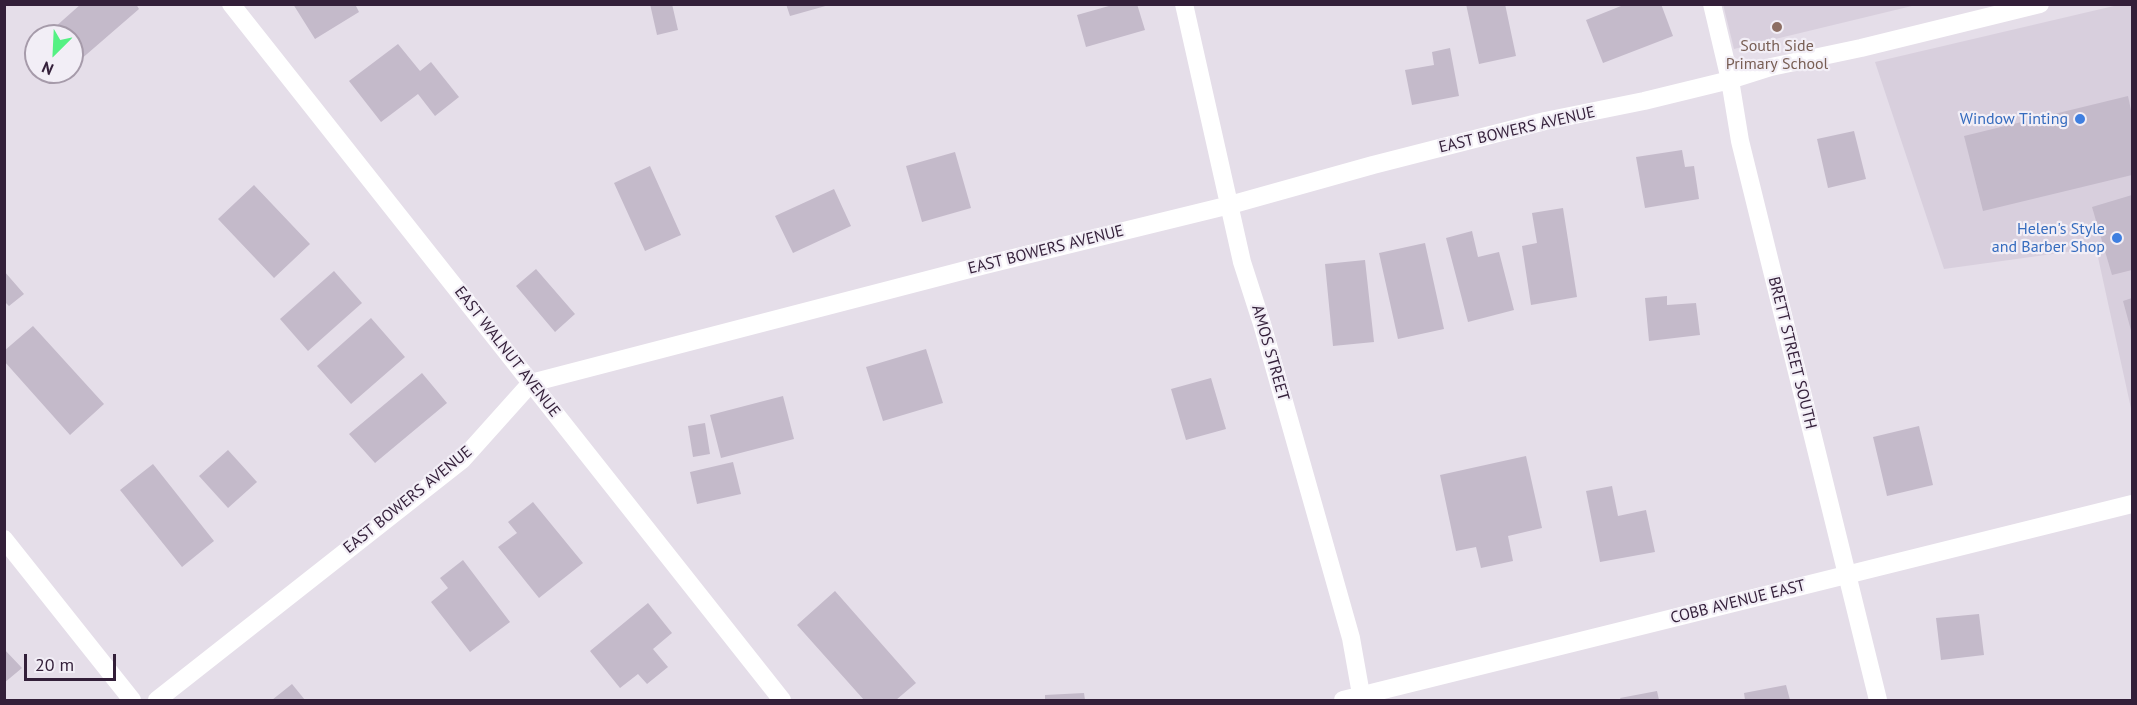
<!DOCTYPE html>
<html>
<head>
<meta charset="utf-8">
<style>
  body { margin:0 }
  #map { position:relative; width:2137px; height:705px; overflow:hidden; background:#e5dee9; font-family:"PT Sans",sans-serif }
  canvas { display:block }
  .frame { position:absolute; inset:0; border:6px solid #331f39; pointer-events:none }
  .north { position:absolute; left:24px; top:24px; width:60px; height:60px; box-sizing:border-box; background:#f2eef6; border:2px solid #a69baa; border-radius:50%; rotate:204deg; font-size:16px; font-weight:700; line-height:24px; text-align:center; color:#331f39 }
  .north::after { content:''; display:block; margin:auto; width:21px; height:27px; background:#54f183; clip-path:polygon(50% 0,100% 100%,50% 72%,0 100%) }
  .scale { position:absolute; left:24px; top:654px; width:92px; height:27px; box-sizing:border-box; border:3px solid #331f39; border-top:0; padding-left:8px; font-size:18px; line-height:21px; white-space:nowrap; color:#331f39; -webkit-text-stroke:4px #f2eef6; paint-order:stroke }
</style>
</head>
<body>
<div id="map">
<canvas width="2137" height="705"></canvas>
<div class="frame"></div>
<div class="north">N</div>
<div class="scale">20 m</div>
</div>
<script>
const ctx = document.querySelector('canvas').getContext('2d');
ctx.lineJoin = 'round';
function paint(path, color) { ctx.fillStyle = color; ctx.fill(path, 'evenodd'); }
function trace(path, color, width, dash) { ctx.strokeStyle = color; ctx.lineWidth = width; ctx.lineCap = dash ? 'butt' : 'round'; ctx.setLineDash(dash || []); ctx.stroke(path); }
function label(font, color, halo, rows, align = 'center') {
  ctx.font = font + ' "PT Sans",sans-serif'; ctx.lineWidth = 4.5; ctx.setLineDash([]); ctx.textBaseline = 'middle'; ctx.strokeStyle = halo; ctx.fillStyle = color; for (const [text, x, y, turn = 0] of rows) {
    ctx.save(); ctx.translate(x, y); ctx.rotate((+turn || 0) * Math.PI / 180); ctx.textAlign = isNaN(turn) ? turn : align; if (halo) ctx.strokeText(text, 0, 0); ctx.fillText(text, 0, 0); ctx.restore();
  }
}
paint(new Path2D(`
  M1723 4H1916V5L1734 49Z
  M2118 5H2132V413L2096 248 1944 269 1875 62Z`), '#d8cfdd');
paint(new Path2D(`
  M81 4H136L139 9 72 67V36H45Z
  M293 4H355L359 12 315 39Z
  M650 4H672L678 30 657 35Z
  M786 4H829V5L790 16Z
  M1116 4H1137L1145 30 1086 47 1077 15Z
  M1466 4H1505L1516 56 1479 64Z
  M1626 4H1661L1673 36 1603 63 1586 20Z
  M398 44 420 71 431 62 459 97 435 116 418 94 381 122 349 81Z
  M1450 48 1459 96 1412 105 1405 70 1434 65 1432 52Z
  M2128 96 2132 115V175L1983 211 1964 136Z
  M1854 131 1866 179 1828 188 1817 139Z
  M1682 150 1685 167 1694 166 1699 199 1645 208 1636 157Z
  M955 152 971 208 922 222 906 166Z
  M650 166 681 235 645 251 614 183Z
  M254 185 310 244 274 278 218 219Z
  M834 189 851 226 793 253 775 216Z
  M2132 195V270L2112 275 2092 207Z
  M1563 208 1577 297 1531 305 1522 246 1537 243 1532 213Z
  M1472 231 1478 257 1499 252 1514 310 1468 322 1446 238Z
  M1425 243 1444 329 1398 339 1379 253Z
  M1365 260 1374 342 1333 346 1325 264Z
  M536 269 575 314 555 332 516 286Z
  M4 271 24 294 9 306 4 301Z
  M334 271 362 303 308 351 280 319Z
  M1667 296V305L1696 303 1700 335 1649 341 1645 298Z
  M2132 298V334L2123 301Z
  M371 318 405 357 351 404 317 366Z
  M33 326 104 404 70 435 4 361V351Z
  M926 349 943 403 883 421 866 367Z
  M422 373 447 403 375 463 349 434Z
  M1211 378 1226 429 1186 440 1171 389Z
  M783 396 794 439 721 458 710 415Z
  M705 423 710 454 693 457 688 426Z
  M1919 426 1933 485 1887 496 1873 437Z
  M228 450 257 482 228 508 199 476Z
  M1526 456 1542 528 1508 536 1513 561 1481 568 1476 547 1456 551 1440 475Z
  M733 462 741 494 697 504 690 472Z
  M153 464 214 541 182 567 120 490Z
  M1612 486 1618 516 1646 510 1655 552 1600 562 1586 491Z
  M533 502 583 563 539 598 498 547 517 533 508 522Z
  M463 560 510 622 470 652 431 602 448 588 440 578Z
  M835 591 916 683 896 700H864L797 625Z
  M648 603 672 633 653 649 668 667 647 684 638 674 620 688 590 651Z
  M1979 614 1984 655 1941 660 1936 618Z
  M4 649 22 668 4 683Z
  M292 684 305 700H272Z
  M1786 685 1790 700H1745L1744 693Z
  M1657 691 1659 700H1621L1620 698Z
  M1084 693 1085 700H1045V695Z`), '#c4baca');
trace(new Path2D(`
  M231 4 782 700
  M1184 4 1242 262 1262 324 1351 638 1362 700
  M1712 4 1730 80 1740 141 1878 700
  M4 539 132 700
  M157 700 462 460 531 383 985 265 1230 205 1373 165 1545 121 1644 101 1730 80 1771 67 1861 48 2040 4
  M1343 700 2132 504`), '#fff', 18);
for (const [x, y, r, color] of [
  [1777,27,6,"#8d6e63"],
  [2080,119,6,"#3f7fe0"],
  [2117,238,6,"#3f7fe0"]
]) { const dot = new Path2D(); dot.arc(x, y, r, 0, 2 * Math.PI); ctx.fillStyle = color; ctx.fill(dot); trace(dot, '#f2eef6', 2); }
label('16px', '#785e54', '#f2eef6', [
  ["South Side",1777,46],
  ["Primary School",1777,64]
]);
label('16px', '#366cbe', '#f2eef6', [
  ["Window Tinting",2068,119],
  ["Helen's Style",2105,229],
  ["and Barber Shop",2105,247]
], 'right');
label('16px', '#331f39', '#f2eef6', [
  ["EAST BOWERS AVENUE",1517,130,-13],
  ["EAST BOWERS AVENUE",1046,250,-14],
  ["EAST WALNUT AVENUE",507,352,52],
  ["AMOS STREET",1270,353,74],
  ["BRETT STREET SOUTH",1792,353,76],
  ["EAST BOWERS AVENUE",408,500,-39],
  ["COBB AVENUE EAST",1738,602,-14]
]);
</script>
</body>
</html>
